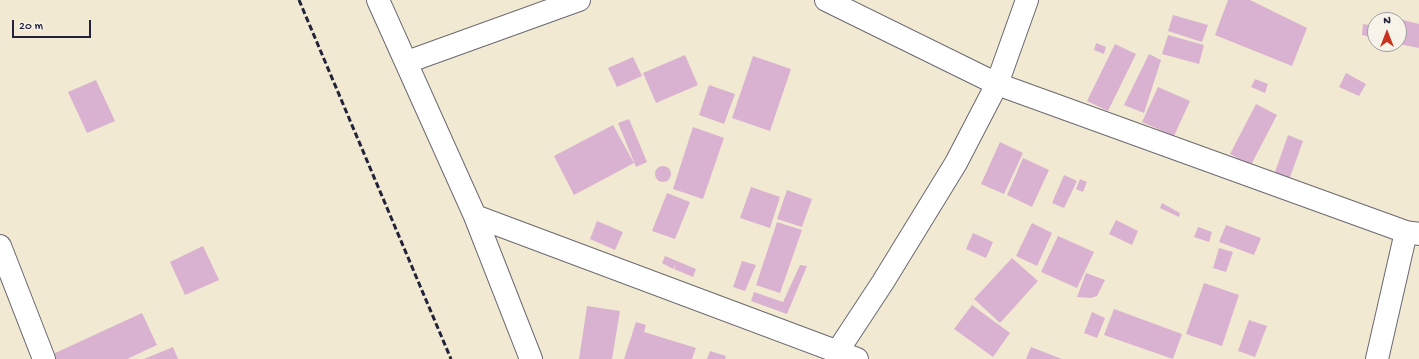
<!DOCTYPE html>
<html>
<head>
<meta charset="utf-8">
<style>
  body { margin:0 }
  #map { position:relative; width:1419px; height:359px; overflow:hidden; background:#f1e9d2; font-family:"Gochi Hand",sans-serif }
  canvas { display:block }
  .north { position:absolute; left:1367px; top:12px; width:40px; height:40px; box-sizing:border-box; background:#f7f3e8; border:1px solid #a29fa3; border-radius:50%; rotate:0deg; font-size:11px; font-weight:700; line-height:16px; text-align:center; color:#22223b }
  .north::after { content:''; display:block; margin:auto; width:14px; height:18px; background:#c8321e; clip-path:polygon(50% 0,100% 100%,50% 72%,0 100%) }
  .scale { position:absolute; left:12px; top:20px; width:79px; height:18px; box-sizing:border-box; border:2px solid #22223b; border-top:0; padding-left:5px; font-size:12px; line-height:14px; white-space:nowrap; color:#22223b; -webkit-text-stroke:3px #f7f3e8; paint-order:stroke }
</style>
</head>
<body>
<div id="map">
<canvas width="1419" height="359"></canvas>
<div class="north">N</div>
<div class="scale">20 m</div>
</div>
<script>
const ctx = document.querySelector('canvas').getContext('2d');
ctx.lineJoin = 'round';
function paint(path, color) { ctx.fillStyle = color; ctx.fill(path, 'evenodd'); }
function trace(path, color, width, dash) { ctx.strokeStyle = color; ctx.lineWidth = width; ctx.lineCap = dash ? 'butt' : 'round'; ctx.setLineDash(dash || []); ctx.stroke(path); }
paint(new Path2D(`
  M1228 0H1250L1307 28 1292 66 1215 35Z
  M1173 15 1208 25 1202 42 1168 31Z
  M1384 15 1419 24V48L1399 44V20H1381Z
  M1363 24 1375 26V38L1362 35Z
  M1168 35 1204 45 1199 64 1162 54Z
  M1096 43 1106 47 1104 54 1094 50Z
  M1115 44 1136 54 1108 111 1087 101Z
  M1149 54 1161 60 1144 113 1124 105Z
  M685 55 698 85 656 103 643 73Z
  M753 56 791 69 770 131 732 118Z
  M633 57 642 76 617 87 608 68Z
  M1346 73 1366 84 1359 96 1339 87Z
  M1255 79 1268 84 1265 93 1251 87Z
  M96 80 115 121 87 133 68 92Z
  M709 85 735 94 724 124 699 115Z
  M1158 87 1190 101 1174 136 1142 122Z
  M1256 104 1277 115 1251 165 1230 154Z
  M629 119 647 162 636 167 618 123Z
  M613 125 634 163 574 195 554 156Z
  M693 127 724 138 703 199 673 189Z
  M1288 135 1303 141 1289 180 1274 175Z
  M1000 142 1023 153 1004 194 981 184Z
  M1023 158 1049 170 1032 207 1007 195Z
  M655 174a8 8 0 1 1 16 0a8 8 0 1 1-16 0Z
  M1064 175 1077 181 1064 208 1052 203Z
  M1080 179 1087 182 1083 192 1076 189Z
  M751 187 780 197 770 228 740 218Z
  M787 190 812 199 802 227 777 219Z
  M667 193 690 202 675 239 652 231Z
  M1162 203 1180 213 1179 217 1160 208Z
  M1116 220 1138 231 1132 245 1109 234Z
  M597 221 623 232 615 250 590 239Z
  M777 222 802 230 780 293 756 285Z
  M1032 223 1052 233 1037 266 1016 256Z
  M1226 225 1261 238 1254 255 1219 242Z
  M1198 227 1212 232 1209 242 1194 237Z
  M973 233 993 242 986 258 966 249Z
  M1058 236 1094 252 1077 288 1041 272Z
  M203 246 219 280 185 295 170 262Z
  M1219 248 1233 252 1226 272 1213 268Z
  M665 256 696 269 693 277 674 269 676 263 673 269 662 263Z
  M1012 258 1038 281 1000 323 974 299Z
  M742 261 756 265 745 291 733 287Z
  M800 265 807 266 787 314 751 301 754 292 783 302Z
  M1086 273 1105 280 1097 296 1090 298 1077 297Z
  M1204 283 1239 295 1222 346 1186 334Z
  M972 305 1010 333 993 357 954 329Z
  M587 306 620 311 612 359H579Z
  M1114 309 1182 334 1173 359 1104 335Z
  M1092 312 1105 318 1097 338 1084 333Z
  M142 313 157 345 127 359H55L53 354Z
  M1249 320 1267 326 1255 357 1238 351Z
  M636 322 646 325 644 332 696 348 692 359H624Z
  M173 347 178 359H144Z
  M1031 347 1062 359H1026Z
  M710 351 726 356 725 359H707Z`), '#dab2d1');
const minor = new Path2D(`
  M378 0 475 216 531 359
  M826 0 997 84 1406 232 1419 234
  M407 62 579 0
  M475 216 857 359
  M0 246 44 359
  M837 352 883 282 956 163 997 84 1027 0
  M1377 359 1406 232`);
trace(minor, '#6a6870', 24);
trace(minor, '#fff', 22);
trace(new Path2D(`
  M299 0 451 359`), '#22223b', 3, [6, 3]);
</script>
</body>
</html>
